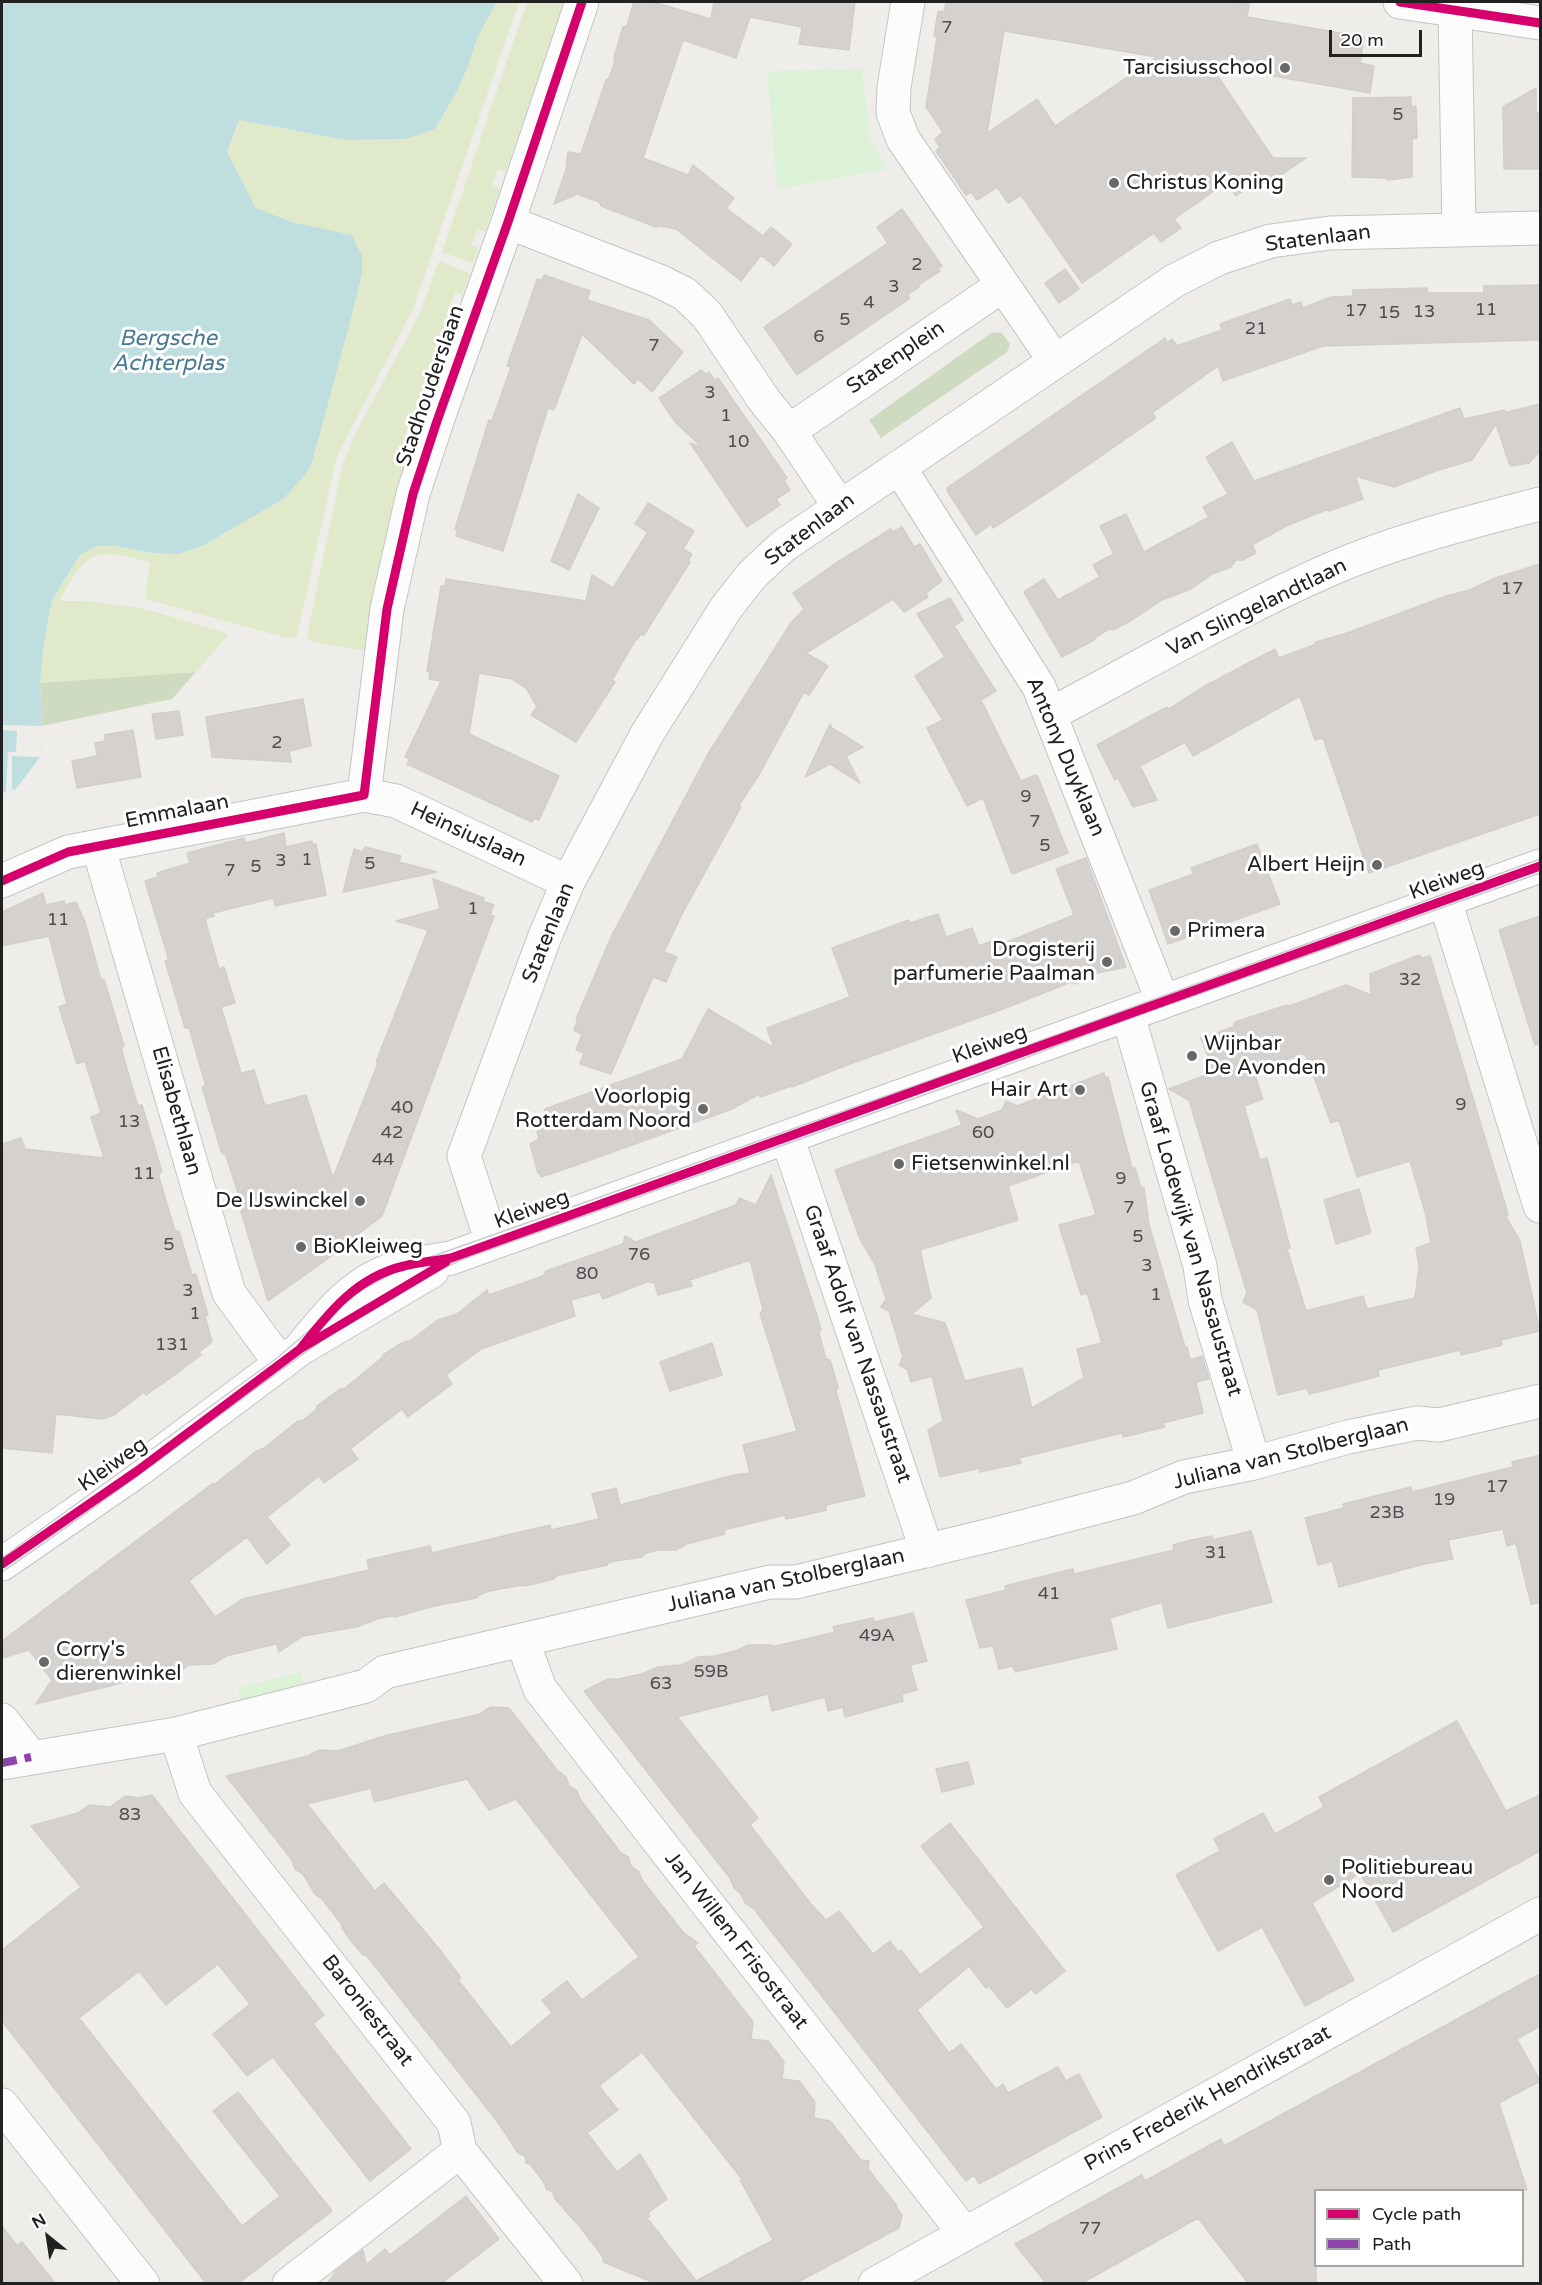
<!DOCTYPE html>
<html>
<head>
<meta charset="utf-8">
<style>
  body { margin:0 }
  #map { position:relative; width:1542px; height:2285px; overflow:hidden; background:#efedea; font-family:"Varela Round",sans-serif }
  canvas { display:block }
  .frame { position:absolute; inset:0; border:3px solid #212121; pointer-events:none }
  .legend { position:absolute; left:1314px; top:2189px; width:210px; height:78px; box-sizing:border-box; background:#fff; border:2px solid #a6a6a6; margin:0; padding:8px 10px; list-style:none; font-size:18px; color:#212121 }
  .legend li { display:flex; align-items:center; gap:12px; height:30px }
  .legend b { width:30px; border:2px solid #a6a6a6 }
  .north { position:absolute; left:18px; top:2207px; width:60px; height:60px; -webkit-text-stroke:4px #fff; paint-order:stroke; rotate:330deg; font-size:16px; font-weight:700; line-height:24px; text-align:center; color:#212121 }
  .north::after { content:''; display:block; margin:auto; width:21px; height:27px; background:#212121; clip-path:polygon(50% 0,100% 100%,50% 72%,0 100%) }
  .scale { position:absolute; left:1329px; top:30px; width:93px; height:27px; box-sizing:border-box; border:3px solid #212121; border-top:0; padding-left:8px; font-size:18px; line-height:21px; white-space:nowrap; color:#212121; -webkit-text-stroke:4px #fff; paint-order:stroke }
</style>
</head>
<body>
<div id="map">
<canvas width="1542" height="2285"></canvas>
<div class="frame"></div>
<ul class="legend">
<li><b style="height:8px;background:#d6006c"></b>Cycle path</li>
<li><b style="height:8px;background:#8e44ad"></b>Path</li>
</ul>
<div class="north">N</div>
<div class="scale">20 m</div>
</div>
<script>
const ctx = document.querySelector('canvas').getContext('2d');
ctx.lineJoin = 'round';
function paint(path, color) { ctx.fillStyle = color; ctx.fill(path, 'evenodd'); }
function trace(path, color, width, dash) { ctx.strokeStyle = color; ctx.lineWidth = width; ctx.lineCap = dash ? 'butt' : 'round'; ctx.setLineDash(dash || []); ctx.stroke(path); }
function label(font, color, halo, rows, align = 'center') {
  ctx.font = font + ' "Varela Round",sans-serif'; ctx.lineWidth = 6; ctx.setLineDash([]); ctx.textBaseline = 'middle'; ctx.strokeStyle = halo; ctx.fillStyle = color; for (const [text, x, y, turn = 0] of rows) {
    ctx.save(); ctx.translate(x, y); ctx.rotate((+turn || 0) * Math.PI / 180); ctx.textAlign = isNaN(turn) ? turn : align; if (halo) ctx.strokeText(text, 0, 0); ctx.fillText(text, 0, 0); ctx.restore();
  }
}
paint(new Path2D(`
  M497 2H519L413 309 337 456 297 636 293 638 284 637 145 599 150 562C95 549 87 548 60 601H87L142 608 229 634 196 672 40 683 44 643 52 599 80 555 97 546H116L152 553 206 544 283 499 312 463 324 418 292 222 256 208 227 152 239 120 346 140 405 139 435 129 455 95 468 67 477 38Z
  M527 2H564L506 171 498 169 492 186 500 189 485 232 477 230 472 245 479 248 473 263 442 252Z
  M439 261 470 273 462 295 455 293 449 308 457 311 416 430 408 428 403 441 411 445C390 512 374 581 364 651L310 641 307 636 342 466 352 440 419 315Z`), '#e0eacb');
paint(new Path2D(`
  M1001 332 1010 344 1007 352 881 438 869 420 991 333Z
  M196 672 172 699 42 726 40 683Z`), '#cedbc1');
paint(new Path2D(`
  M862 69 870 140 887 169 777 189 767 71Z
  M300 1672 303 1684 241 1700 238 1688Z`), '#dbf2d7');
paint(new Path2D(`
  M2 2H497L477 38 468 67 455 95 435 129 405 139 346 140 239 120 227 152 256 208 292 222 352 235 362 256V273L351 318 312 463 304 476 283 499 206 544 179 554 152 553 116 546H97L80 555 52 600 44 643 40 683 42 726 40 757 16 789 2 793Z`), '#bfdee0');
paint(new Path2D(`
  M2 725 42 726 40 757 12 756V790L6 792 8 752H16L17 731 2 730Z`), '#efedea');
const building = new Path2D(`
  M634 2H653L711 19 714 2H855L849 50 799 44 802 27 750 17 736 58 683 40 643 158 688 175 693 165 734 198 726 208 763 236 771 227 792 244 774 266 761 255 741 281 676 229 660 226 656 227 601 206 599 202 577 194 554 204 566 170 568 152 581 154 606 80 609 78 615 61 614 57 623 27 627 26Z
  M946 2H1235L1249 4 1247 17 1364 37 1360 63 1374 66 1370 93 1210 65 1273 158H1306L1263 187 1258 181 1236 196 1227 182 1174 219 1181 228 1161 242 1154 233 1082 283 1021 195 1008 203 997 187 977 200 971 192 966 195 936 151 940 147 935 139 943 132 926 107 937 37 934 36 938 11 944 12ZM1004 31 1157 57 1055 126 1037 99 987 133Z
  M1536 88V113H1540V169H1504L1503 107Z
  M1411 97V107L1416 106 1417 138 1412 139V177L1387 180V178L1352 177 1353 98Z
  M902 209 942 266 938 268 940 271 918 285 919 287 908 294 909 299 797 375 764 327 888 243 877 227Z
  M1065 269 1079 289 1059 303 1045 283Z
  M544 275 590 291 587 300 649 320 683 352 652 392 638 379 634 384 582 334 554 410 548 408 503 551 456 536 458 529H455L489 420 492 421 511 367 507 366 528 306 537 279 542 280Z
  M1540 285V340L1323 346 1223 381 1218 366 1152 413 1156 418 1059 485 993 528 991 524 976 535 948 492 947 488 1165 338 1167 343 1172 339 1177 346 1222 330 1220 324 1290 299 1292 305 1301 302 1303 308 1331 297 1353 296V290L1427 288 1428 293H1484V286Z
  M701 370 706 374 709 372 715 381 718 378 787 478 784 481 790 490 776 499 780 505 747 527 690 443 702 447 676 423 659 398Z
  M1540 404V451L1529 463 1510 466 1496 424 1472 460 1433 472 1394 487 1355 476 1363 499 1329 511 1326 510 1286 526 1252 545 1256 553 1243 560H1236L1231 567 1212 574 1191 589 1162 600 1132 620 1113 630 1109 629 1096 637 1094 640 1062 657 1024 592 1044 579 1058 600 1100 577 1093 565 1114 554 1100 526 1126 514 1144 552 1209 517 1203 507 1228 494 1206 457 1232 442 1254 481 1460 408 1464 419 1505 410 1503 413Z
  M578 494 599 508 569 570 551 561Z
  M648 503 694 531 683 549 692 554 688 561 690 562 644 635 641 634 637 640 636 639 612 680 615 682 576 742 531 715 537 707 526 688 512 679 479 673 469 734 559 776 539 820 534 818 532 822 407 764 410 759 405 757 441 681 429 679 430 672 427 671 441 586H445L446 579 586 601 592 575 613 588 648 532 635 524Z
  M902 527 914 547 920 544 942 581 926 593 928 597 904 612 893 599 806 653 828 666 809 695 804 692 760 773 739 805 741 807 682 914 664 952 677 957 666 982 653 977 611 1074 580 1064 584 1053 576 1050 582 1034 574 1030 578 1020 576 1019 612 935 708 754 791 623 804 609 793 593 836 563 891 529 893 532Z
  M1540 564V814L1369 873 1323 738 1315 740 1300 696 1193 756 1185 742 1140 766 1157 800 1133 807 1118 778 1115 780 1097 745 1167 707 1169 709 1205 686 1275 649 1279 658 1314 645 1316 642 1347 633 1446 596 1470 590 1495 578Z
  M950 598 963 620 954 626 996 691 981 700 1021 781 1036 775 1038 777 1068 853 1012 874 983 798 967 806 927 728 943 720 915 676 945 657 917 614Z
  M303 699 311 746 289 751 291 762 212 757 206 717Z
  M179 711 183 735 156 739 152 714Z
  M830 724 832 728 863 747 846 756 860 783 830 764 805 777Z
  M133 730 141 777 77 788 72 761 97 756 95 743 106 741 104 735Z
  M284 833 286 847 312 841 313 845 316 844 326 895 275 906 274 898 213 913 214 916 205 919 219 969 224 967 235 1003 221 1007 241 1073 254 1070 265 1106 306 1095 333 1178 378 1063 376 1062 428 930 396 921 440 909 433 879 484 898 483 901 494 905 490 915 494 916 382 1216 349 1241 350 1243 268 1301 241 1212 243 1208 225 1153 222 1154 202 1087 205 1086V1083L189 1028H185L174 991 165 961 168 960V957L145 881 158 877 157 873 190 863 187 853 244 838 245 843Z
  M1257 844 1280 904 1168 944 1149 890 1194 874 1191 868Z
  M365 847 401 856 399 862 437 872 343 892 354 849 363 852Z
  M1086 858 1126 967 1098 973 1075 984 1071 982 1003 1009 847 1065 792 1087 791 1086 760 1097 759 1094 732 1109 568 1168 541 1177 539 1172 538 1173 530 1144 539 1139 537 1132 545 1109 682 1059 708 1009 774 1048 767 1028 850 997 832 948 909 920 910 923 938 914 946 937 972 928 979 946 999 938 1002 944 1074 915 1056 869Z
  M43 893 46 905 64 901 65 905 76 902 85 922 101 980 104 979 124 1046 122 1047V1052L137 1103 139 1106 142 1105 162 1172 159 1173V1177L175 1231H179L192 1275 196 1274 208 1315 205 1316 212 1342 199 1352 201 1355 173 1376 146 1395 144 1392 114 1415 102 1419 56 1414 52 1453 2 1448V1144L21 1138 25 1149 104 1158 91 1117 101 1113 85 1061 77 1064 59 1007 67 1004 49 936 2 946V912Z
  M1540 916V1044L1535 1045 1499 930Z
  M1419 955 1422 958 1430 956 1508 1214 1506 1217 1520 1241 1540 1331 1501 1340 1502 1345 1482 1350 1461 1355 1460 1350 1378 1370 1379 1376 1334 1388 1309 1394 1307 1388 1278 1395 1257 1310 1243 1302 1247 1293 1189 1100 1169 1089 1214 1072 1201 1038 1233 1027 1235 1022 1287 1005 1290 1006 1346 985 1371 995 1370 974ZM1305 1053 1331 1123 1339 1120 1357 1177 1410 1161 1425 1212 1431 1243 1416 1248 1419 1266 1415 1298 1367 1309 1363 1296 1306 1311 1287 1249 1290 1248 1267 1158 1260 1160 1244 1106 1263 1099 1254 1072Z
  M1104 1073 1105 1078 1108 1077 1132 1168H1135L1141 1188 1144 1187 1149 1225 1185 1347H1187L1190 1360 1202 1356 1209 1379 1196 1382 1203 1413 1163 1423 1165 1427 1123 1437 1122 1433 1019 1458 1021 1463 980 1472V1468L940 1477 928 1430 943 1421 932 1376 911 1382 907 1369 899 1365 903 1357 889 1311 881 1307 886 1299 875 1265 860 1239 835 1170 962 1125 956 1110 978 1119 1002 1110 1006 1101 1017 1106ZM1079 1161 1096 1215 1059 1225 1081 1295 1087 1293 1102 1343 1077 1349 1084 1378 1032 1408 1022 1368 965 1381 945 1323 912 1314 931 1298 920 1250 1018 1220 1008 1186Z
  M771 1175 818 1319 821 1329 819 1333 826 1359 830 1360 838 1387 836 1391 865 1496 826 1505V1510L806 1515 786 1519 785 1515 724 1530 725 1534 687 1544 676 1550H657L644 1554 642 1557 609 1562 607 1565 556 1576 554 1579 525 1586 522 1585 489 1591 479 1595 477 1598 434 1606 395 1617 392 1616 380 1618 356 1627 303 1636 279 1652 277 1644H275L226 1656 213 1664 189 1665 176 1674 162 1673 36 1704 52 1680 29 1650 2 1658V1641L212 1484H215L255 1452 264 1448 298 1421H302L316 1410 317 1406 340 1389H344L384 1356 383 1355 400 1344 411 1340 438 1320 457 1314 487 1290 489 1295 543 1276 546 1271 623 1244 625 1236 636 1242 736 1205 739 1198 756 1205ZM750 1260 763 1309 760 1314 797 1431 743 1445 750 1473 734 1475 620 1505 616 1488 592 1494 599 1519 551 1530 550 1525 432 1553 430 1546 367 1560 369 1570 243 1599 215 1617 189 1581 247 1537 267 1564 290 1545 267 1517 319 1476 324 1483 358 1459 350 1449 402 1409 408 1417 452 1384 446 1375 481 1349 575 1316 571 1300 600 1292 603 1299 649 1281 650 1283 654 1282 658 1295 692 1286 690 1280Z
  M1359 1189 1371 1233 1336 1244 1324 1200Z
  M712 1343 722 1375 670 1391 660 1362Z
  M1540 1455V1603L1531 1604 1516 1543 1507 1546 1503 1529 1448 1540 1453 1559 1424 1564 1339 1587 1332 1561 1318 1565 1305 1518 1344 1508 1343 1504 1411 1487 1412 1492 1513 1467 1512 1462Z
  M1251 1531 1272 1602 1168 1628 1162 1602 1110 1618 1117 1649 1015 1672 1013 1666 999 1669 993 1646 980 1648 966 1600 1006 1590 1005 1586 1073 1569 1074 1574 1174 1550 1173 1545 1192 1540 1212 1536 1213 1540Z
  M913 1613 927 1661 910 1665 917 1690 902 1694 903 1701 845 1717 843 1707 828 1711 825 1697 772 1711 768 1694 677 1717 758 1818 750 1825 811 1904 826 1920 839 1911 873 1954 890 1941 898 1952 901 1950 920 1975 984 1927 921 1846 950 1823 1065 1971 1036 1994 1032 1989 1007 2008 989 1986 986 1988 969 1966 917 2010 949 2053 961 2044 996 2089 1003 2084 1008 2093 1058 2067 1066 2081 1079 2074 1102 2117 979 2184 974 2175 966 2181 754 1909 745 1903 741 1894 734 1888 730 1878 584 1691 608 1679H618L642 1674 658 1667 682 1665 698 1657 716 1656 738 1650 748 1645H772V1647L835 1632 833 1627 873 1618 874 1622Z
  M491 1707 509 1708 557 1770 566 1777 569 1786 577 1791 580 1799 621 1853 628 1857 631 1866 639 1872 642 1880 683 1932 698 1943 694 1946 753 2022 751 2039 768 2041 784 2062 782 2079 799 2081 815 2102 814 2118 830 2121 861 2160 869 2161 868 2169 897 2206 896 2207 902 2215 899 2228 796 2283H655L603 2262V2257L581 2228 555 2199 553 2192 546 2189 545 2184 530 2164 526 2163 525 2156 518 2153 497 2121 366 1955H363L352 1942 342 1928V1925L323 1900 315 1894 303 1874 295 1869 292 1860 226 1776 308 1756 319 1750 338 1751 384 1736 480 1714ZM467 1779 489 1810 516 1799 639 1957 582 2000 567 1981 542 2000 552 2013 511 2047 458 1980 461 1978 440 1950 384 1883 375 1891 307 1804 371 1788 374 1802ZM642 2052 742 2179 740 2180 773 2240 696 2281 647 2218 650 2216 648 2213 667 2199 640 2154 617 2172 587 2133 618 2110 599 2086Z
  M1457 1721 1506 1811 1540 1795V1851L1393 1932 1360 1873 1312 1903 1354 1980 1305 2006 1262 1927 1218 1951 1176 1875 1220 1851 1214 1839 1263 1813 1275 1834 1324 1807 1319 1797Z
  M968 1762 974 1784 942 1792 936 1769Z
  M152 1795 324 2015 313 2024 411 2149 370 2181 273 2057 247 2076 213 2034 250 2004 218 1964 166 2005 139 1971 79 2018 242 2226 280 2196 213 2111 238 2092 332 2211 239 2283H206L2 2021V1950L81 1887 31 1826 78 1813 89 1805 110 1807 125 1796 138 1798Z
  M1540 1974V2026L1517 2039 1540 2081 1499 2103 1527 2190H1316V2283H1248L1198 2218 1082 2283H1046L1015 2244 1142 2175 1145 2181 1221 2139 1224 2146Z
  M466 2196 499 2239 442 2283H328L336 2271 363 2250 366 2265 385 2249 390 2255Z
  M2 2226 17 2246 22 2242 55 2283H2Z`);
paint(building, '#d4d1ce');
trace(building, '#d2cecb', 1.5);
const minor = new Path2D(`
  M908 2 894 87 893 113 903 139 1003 285
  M1400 2 1540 23
  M1455 10 1459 229
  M508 222 659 281 685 294 707 315 764 400 789 431
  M899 467 1039 687 1163 1002
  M840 507 789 431 1003 285 1055 361
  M1051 714C1144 665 1235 611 1331 569 1397 540 1471 522 1540 504
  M364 795 387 609 413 494 437 421 508 222 582 2
  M98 846 229 1293 281 1364
  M2 881 68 852 364 795 396 801 568 882
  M1445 901 1540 1206
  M1128 1015 1200 1266 1205 1300 1254 1463
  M787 1137 927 1551
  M492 1243 464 1156 545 936 568 882 647 734 726 608 752 575 783 546 1174 281 1219 258 1271 241 1330 233 1540 228
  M300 1349C329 1312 357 1277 404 1266 419 1262 436 1261 451 1258L1540 866
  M2 1564 137 1471 300 1349 432 1271
  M522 1640 540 1689 965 2234
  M2 1720 31 1757
  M176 1734 195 1793 454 2123 460 2151 566 2284
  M2 1763 176 1734 366 1686 385 1672 770 1582H796L995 1534 1133 1498 1184 1477 1254 1463 1348 1437 1417 1423 1439 1425 1540 1401
  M2 2105 143 2284
  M289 2284 460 2151
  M875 2284 1540 1914`);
trace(minor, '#c5c4c2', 35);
trace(minor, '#fdfcfc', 33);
trace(new Path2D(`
  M2 1558 277 1358 347 1298 405 1266 979 1063 1540 859
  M2 1572C82 1518 160 1459 239 1401 313 1346 380 1295 466 1258L980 1075 1128 1019 1540 873`), '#cbcbcb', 1.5);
trace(new Path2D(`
  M2 1763 31 1757`), '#8e44ad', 8, [15, 8]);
trace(new Path2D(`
  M1400 2 1540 23
  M2 881 68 852 364 795 387 609 413 494 437 421 508 222 582 2
  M300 1349C329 1312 357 1277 404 1266 419 1262 436 1261 451 1258L1540 866
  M2 1564 137 1471 300 1349 446 1262`), '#d6006c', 9);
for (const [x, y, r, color] of [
  [1285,68,6,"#696867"],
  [1114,183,6,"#696867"],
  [1377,865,6,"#696867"],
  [1175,931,6,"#696867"],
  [1107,962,6,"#696867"],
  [1192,1056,6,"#696867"],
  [1080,1090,6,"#696867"],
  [703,1109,6,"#696867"],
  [899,1164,6,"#696867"],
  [360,1201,6,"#696867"],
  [301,1247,6,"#696867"],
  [44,1662,6,"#696867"],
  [1329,1880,6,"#696867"]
]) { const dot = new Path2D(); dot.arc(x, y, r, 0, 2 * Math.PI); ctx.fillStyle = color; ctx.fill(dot); trace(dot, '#fff', 2); }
label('18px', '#4e4d4c', null, [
  ["7",947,28],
  ["5",1398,115],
  ["2",917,265],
  ["3",894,287],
  ["4",869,303],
  ["11",1486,310],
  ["17",1356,311],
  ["13",1424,312],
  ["15",1389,313],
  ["5",845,320],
  ["21",1256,329],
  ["6",819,337],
  ["7",654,346],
  ["3",710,393],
  ["1",726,416],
  ["10",738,442],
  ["17",1512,589],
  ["2",277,743],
  ["9",1026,797],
  ["7",1035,822],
  ["5",1045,846],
  ["1",307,860],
  ["3",281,861],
  ["5",370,864],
  ["5",256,867],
  ["7",230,871],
  ["1",473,909],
  ["11",58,920],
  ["32",1410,980],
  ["9",1461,1105],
  ["40",402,1108],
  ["13",129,1122],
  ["42",392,1133],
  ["60",983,1133],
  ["44",383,1160],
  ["11",144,1174],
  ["9",1121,1179],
  ["7",1129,1208],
  ["5",1138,1237],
  ["5",169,1245],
  ["76",639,1255],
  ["3",1147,1266],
  ["80",587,1274],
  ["3",188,1291],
  ["1",1156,1295],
  ["1",195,1314],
  ["131",172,1345],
  ["17",1497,1487],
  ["19",1444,1500],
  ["23B",1387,1513],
  ["31",1216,1553],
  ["41",1049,1594],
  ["49A",877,1636],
  ["59B",711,1672],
  ["63",661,1684],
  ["83",130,1815],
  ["77",1090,2229]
]);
label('21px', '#212121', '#fff', [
  ["Tarcisiusschool",1273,68,"right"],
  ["Christus Koning",1126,183],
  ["Albert Heijn",1365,865,"right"],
  ["Primera",1187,931],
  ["Drogisterij",1095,950,"right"],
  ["parfumerie Paalman",1095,974,"right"],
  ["Wijnbar",1204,1044],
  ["De Avonden",1204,1068],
  ["Hair Art",1068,1090,"right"],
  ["Voorlopig",691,1097,"right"],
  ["Rotterdam Noord",691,1121,"right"],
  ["Fietsenwinkel.nl",911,1164],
  ["De IJswinckel",348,1201,"right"],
  ["BioKleiweg",313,1247],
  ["Corry's",56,1650],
  ["dierenwinkel",56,1674],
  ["Politiebureau",1341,1868],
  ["Noord",1341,1892]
], 'left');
label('21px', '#212121', '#fff', [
  ["Statenlaan",1318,239,-7],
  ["Statenplein",896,358,-34],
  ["Stadhouderslaan",431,386,-71],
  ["Statenlaan",810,530,-37],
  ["Van Slingelandtlaan",1257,608,-26],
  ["Antony Duyklaan",1065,757,67],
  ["Emmalaan",177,812,-11],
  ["Heinsiuslaan",468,835,25],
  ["Kleiweg",1447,881,-20],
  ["Statenlaan",549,933,-68],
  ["Kleiweg",990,1045,-20],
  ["Elisabethlaan",176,1111,74],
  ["Kleiweg",532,1210,-20],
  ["Graaf Lodewijk van Nassaustraat",1190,1239,74],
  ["Graaf Adolf van Nassaustraat",857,1344,71],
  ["Juliana van Stolberglaan",1291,1454,-14],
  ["Kleiweg",113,1465,-35],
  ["Juliana van Stolberglaan",786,1581,-12],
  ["Jan Willem Frisostraat",736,1941,52],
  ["Baroniestraat",367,2011,52],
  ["Prins Frederik Hendrikstraat",1208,2099,-29]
]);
label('italic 22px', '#477995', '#fff', [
  ["Bergsche",168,339],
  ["Achterplas",168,364]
]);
</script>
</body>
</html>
